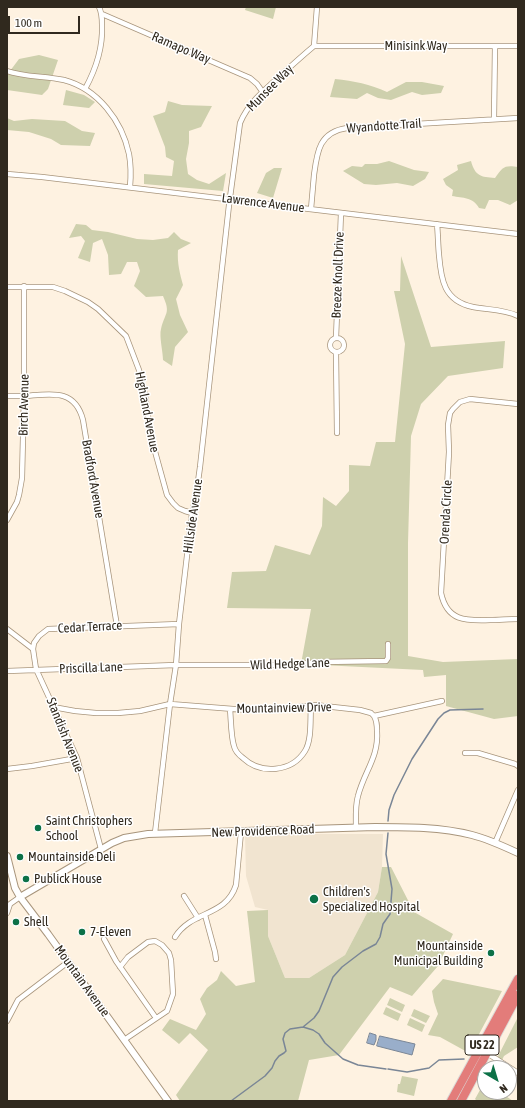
<!DOCTYPE html>
<html>
<head>
<meta charset="utf-8">
<style>
  body { margin:0 }
  #map { position:relative; width:525px; height:1108px; overflow:hidden; background:#fef2e1; font-family:"Asap Condensed",sans-serif }
  canvas { display:block }
  .frame { position:absolute; inset:0; border:8px solid #30291e; pointer-events:none }
  .north { position:absolute; left:477px; top:1060px; width:40px; height:40px; box-sizing:border-box; background:#fff; border:1px solid #aca9a5; border-radius:50%; rotate:142deg; font-size:11px; font-weight:700; line-height:16px; text-align:center; color:#30291e }
  .north::after { content:''; display:block; margin:auto; width:14px; height:18px; background:#0c7147; clip-path:polygon(50% 0,100% 100%,50% 72%,0 100%) }
  .scale { position:absolute; left:8px; top:16px; width:72px; height:18px; box-sizing:border-box; border:2px solid #30291e; border-top:0; padding-left:5px; font-size:12px; line-height:14px; white-space:nowrap; color:#30291e; -webkit-text-stroke:3px #fff; paint-order:stroke }
</style>
</head>
<body>
<div id="map">
<canvas width="525" height="1108"></canvas>
<div class="frame"></div>
<div class="north">N</div>
<div class="scale">100 m</div>
</div>
<script>
const ctx = document.querySelector('canvas').getContext('2d');
ctx.lineJoin = 'round';
function paint(path, color) { ctx.fillStyle = color; ctx.fill(path, 'evenodd'); }
function trace(path, color, width, dash) { ctx.strokeStyle = color; ctx.lineWidth = width; ctx.lineCap = dash ? 'butt' : 'round'; ctx.setLineDash(dash || []); ctx.stroke(path); }
function label(font, color, halo, rows, align = 'center') {
  ctx.font = font + ' "Asap Condensed",sans-serif'; ctx.lineWidth = 3; ctx.setLineDash([]); ctx.textBaseline = 'middle'; ctx.strokeStyle = halo; ctx.fillStyle = color; for (const [text, x, y, turn = 0] of rows) {
    ctx.save(); ctx.translate(x, y); ctx.rotate((+turn || 0) * Math.PI / 180); ctx.textAlign = isNaN(turn) ? turn : align; if (halo) ctx.strokeText(text, 0, 0); ctx.fillText(text, 0, 0); ctx.restore();
  }
}
paint(new Path2D(`
  M245 834H383L382 867 378 892 345 955 309 978H285L268 936V910L255 907 246 876Z`), '#f1e4d0');
paint(new Path2D(`
  M246 7H276L273 19 245 10Z
  M39 55 58 60 48 89 42 95 7 90V75L19 59Z
  M335 79C354 81 370 84 387 92L406 82H422L444 86 441 93 422 95 412 92 391 100 378 98 367 93 357 99 330 97Z
  M66 90 84 95 95 102 89 108 63 105Z
  M168 101 182 105 212 106 201 127 189 131V143L186 159 188 174 197 180 209 184 226 173 223 191 144 184V174L172 176 174 161 166 157 165 147 153 116 165 112Z
  M7 118 14 121 32 119 65 121 82 131 95 133 90 146 61 145 51 139 29 132 7 130Z
  M389 161 414 170 429 172 425 179 413 186 397 183 376 185 364 184 343 171 352 166 362 167 365 164H377Z
  M471 161C475 176 481 177 495 178 503 167 504 165 518 167V200L510 205 498 200H489L485 209 479 208C473 197 463 198 452 196L453 190 446 185 443 179 458 170 457 165Z
  M274 168H282L273 198 257 193 266 173Z
  M76 224 86 225 92 230 108 232 137 239 153 240 168 238 174 232 181 239 191 243 178 250C177 263 180 274 183 285L176 299 180 315 188 332 175 347 172 366 163 360C163 352 159 336 161 329 165 312 171 314 163 296L146 297 134 286 140 271 137 262H127L121 274 109 275 108 255 102 239 93 243 90 262 78 258 85 241 81 236 69 238Z
  M401 256 431 347 505 341 503 368 448 376 421 404 411 436 408 543V656L443 662 518 659V716L494 719 446 706V675L424 677 423 670 301 664 311 609 227 608 232 572 266 571 275 545 310 555 322 526 323 497 336 506 349 491V465L370 466 376 442H395L405 344 394 291H400Z
  M382 867H391L414 912 453 934 438 966 412 996 390 987 339 1055 309 1060 298 1101H180L176 1095 208 1050 190 1033 179 1044 162 1030 170 1019 196 1030 206 1014 200 999 207 988 217 980 221 971 236 986 255 982 247 911 268 910V936L285 978H309L345 955 378 892Z
  M443 979 502 991 469 1053 440 1037 428 1035 438 1014 434 1002 432 991Z
  M390 998 405 1005 402 1012 387 1005Z
  M386 1007 401 1014 398 1021 383 1014Z
  M414 1009 430 1016 426 1023 411 1016Z
  M518 1017V1047L504 1056 498 1068H492Z
  M410 1018 425 1025 422 1032 407 1025Z
  M402 1076 418 1079 414 1096 397 1092 398 1084H400Z
  M485 1081V1092H500L513 1101H477L475 1099Z`), '#ced0ad');
const water = new Path2D(`
  M370 1033 376 1035V1040L374 1045 367 1043Z
  M380 1036 415 1044 412 1055 377 1046Z`);
paint(water, '#99aeca');
trace(water, '#7a8696', 1);
trace(new Path2D(`
  M388 821 389 810 394 795 412 759 438 719 444 713 450 710 483 709
  M303 1027 313 1030 319 1034 325 1043 343 1059 358 1065 386 1069
  M388 1069 407 1072 429 1068 439 1060 464 1059
  M231 1101 265 1076 272 1068 275 1061 279 1056 284 1053 286 1051 283 1039 285 1033 290 1029 303 1027 314 1018 319 1011 333 977 342 967 363 951 376 944 380 937 383 924 390 914 392 889 386 854 388 833`), '#7a8696', 1.5);
const minor = new Path2D(`
  M102 14 250 78 257 84 262 91
  M314 46H518
  M7 71C23 77 46 76 64 80 98 89 122 121 129 154 131 165 131 176 130 187
  M85 89C96 69 103 48 102 25 102 19 102 13 99 7
  M494 119 495 46
  M7 174 42 177 518 234
  M311 209C312 197 313 186 314 175 317 152 319 132 347 128L518 118
  M437 224C438 234 438 245 439 255 441 280 444 301 473 307 488 310 503 309 518 316
  M7 287H53L65 291 88 302 98 309 126 336 139 370 145 395 151 437 167 495 173 503 178 508 185 511 192 513
  M330 345a7 7 0 1 1 14 0a7 7 0 1 1-14 0Z
  M336 338 341 213
  M336 353 337 433
  M7 396C13 396 20 396 26 396 50 394 75 388 83 420L117 626
  M518 404 470 399 460 402 453 409 450 413 448 425 449 452 441 593C447 621 465 621 490 620 499 620 509 619 518 619
  M7 520 17 502 19 495 22 478 24 396V286
  M7 629 33 649
  M7 671 176 665H287L320 662 386 661 388 658V644
  M53 707 75 711 96 713H118L140 711 170 704 246 710 290 708 315 705 360 710 371 713 374 716 442 701
  M230 709C231 720 231 737 234 746 235 751 239 755 243 758 261 775 292 772 305 751 312 740 310 719 311 706
  M465 753H478L515 764 518 766
  M7 769 32 766 77 758
  M356 828C356 818 355 806 358 796 364 772 379 757 377 731 377 725 377 721 374 716
  M155 833 170 704 176 665 179 624 192 513 196 496 200 467 229 205 240 123C248 104 263 91 279 77 291 66 302 56 314 46L317 7
  M495 843 518 790
  M101 849 77 758 36 669 33 649 34 643 39 636 48 629 179 624
  M184 896 198 918
  M7 913 10 904 20 897
  M205 915 215 952 216 959
  M175 937C192 910 226 917 236 885L241 832
  M104 939 116 961 156 1018
  M120 967 128 957 148 942 155 941 162 945 169 953 171 960 173 994 167 1011 124 1040
  M7 1021 18 1000 68 962
  M487 1053 518 1073`);
const tertiary = new Path2D(`
  M7 856 15 888 20 897 48 934 168 1101
  M20 897 112 843 124 838 148 834 375 827C407 827 441 827 472 835 488 839 503 846 518 853`);
const trunk = new Path2D(`
  M451 1101 518 979
  M461 1101 518 995`);
trace(minor, '#a8957c', 6);
trace(tertiary, '#a8957c', 8);
trace(trunk, '#dad8d6', 10);
trace(minor, '#fff', 4.5);
trace(tertiary, '#fff', 6);
trace(trunk, '#e37c7a', 8);
for (const [x, y, r, color] of [
  [38,828,4,"#0c7147"],
  [20,857,4,"#0c7147"],
  [26,879,4,"#0c7147"],
  [314,899,5,"#0c7147"],
  [16,922,4,"#0c7147"],
  [82,932,4,"#0c7147"],
  [491,953,4,"#0c7147"]
]) { const dot = new Path2D(); dot.arc(x, y, r, 0, 2 * Math.PI); ctx.fillStyle = color; ctx.fill(dot); trace(dot, '#fff', 1.5); }
for (const [x, y, w] of [
  [482,1045,34]
]) { const box = new Path2D(); box.roundRect(x - w / 2, y - 10, w, 20, 3); ctx.fillStyle = '#fff'; ctx.fill(box); trace(box, '#30291e', 1); }
label('bold 12px', '#30291e', null, [
  ["US 22",482,1045]
]);
label('13px', '#30291e', '#fff', [
  ["Minisink Way",416,46],
  ["Ramapo Way",181,48,23],
  ["Munsee Way",270,88,-45],
  ["Wyandotte Trail",384,126,-4],
  ["Lawrence Avenue",263,203,7],
  ["Breeze Knoll Drive",338,275,-88],
  ["Birch Avenue",24,405,-89],
  ["Highland Avenue",147,412,79],
  ["Bradford Avenue",93,479,80],
  ["Orenda Circle",446,512,-87],
  ["Hillside Avenue",193,516,-82],
  ["Cedar Terrace",90,627,-3],
  ["Wild Hedge Lane",290,664,-2],
  ["Priscilla Lane",91,668,-2],
  ["Mountainview Drive",284,708,-1],
  ["Standish Avenue",65,735,68],
  ["New Providence Road",263,831,-2],
  ["Mountain Avenue",82,981,54]
]);
label('13px', '#30291e', '#fff', [
  ["Saint Christophers",46,821],
  ["School",46,836],
  ["Mountainside Deli",28,857],
  ["Publick House",34,879],
  ["Children's",323,892],
  ["Specialized Hospital",323,907],
  ["Shell",24,922],
  ["7-Eleven",90,932],
  ["Mountainside",483,946,"right"],
  ["Municipal Building",483,961,"right"]
], 'left');
</script>
</body>
</html>
